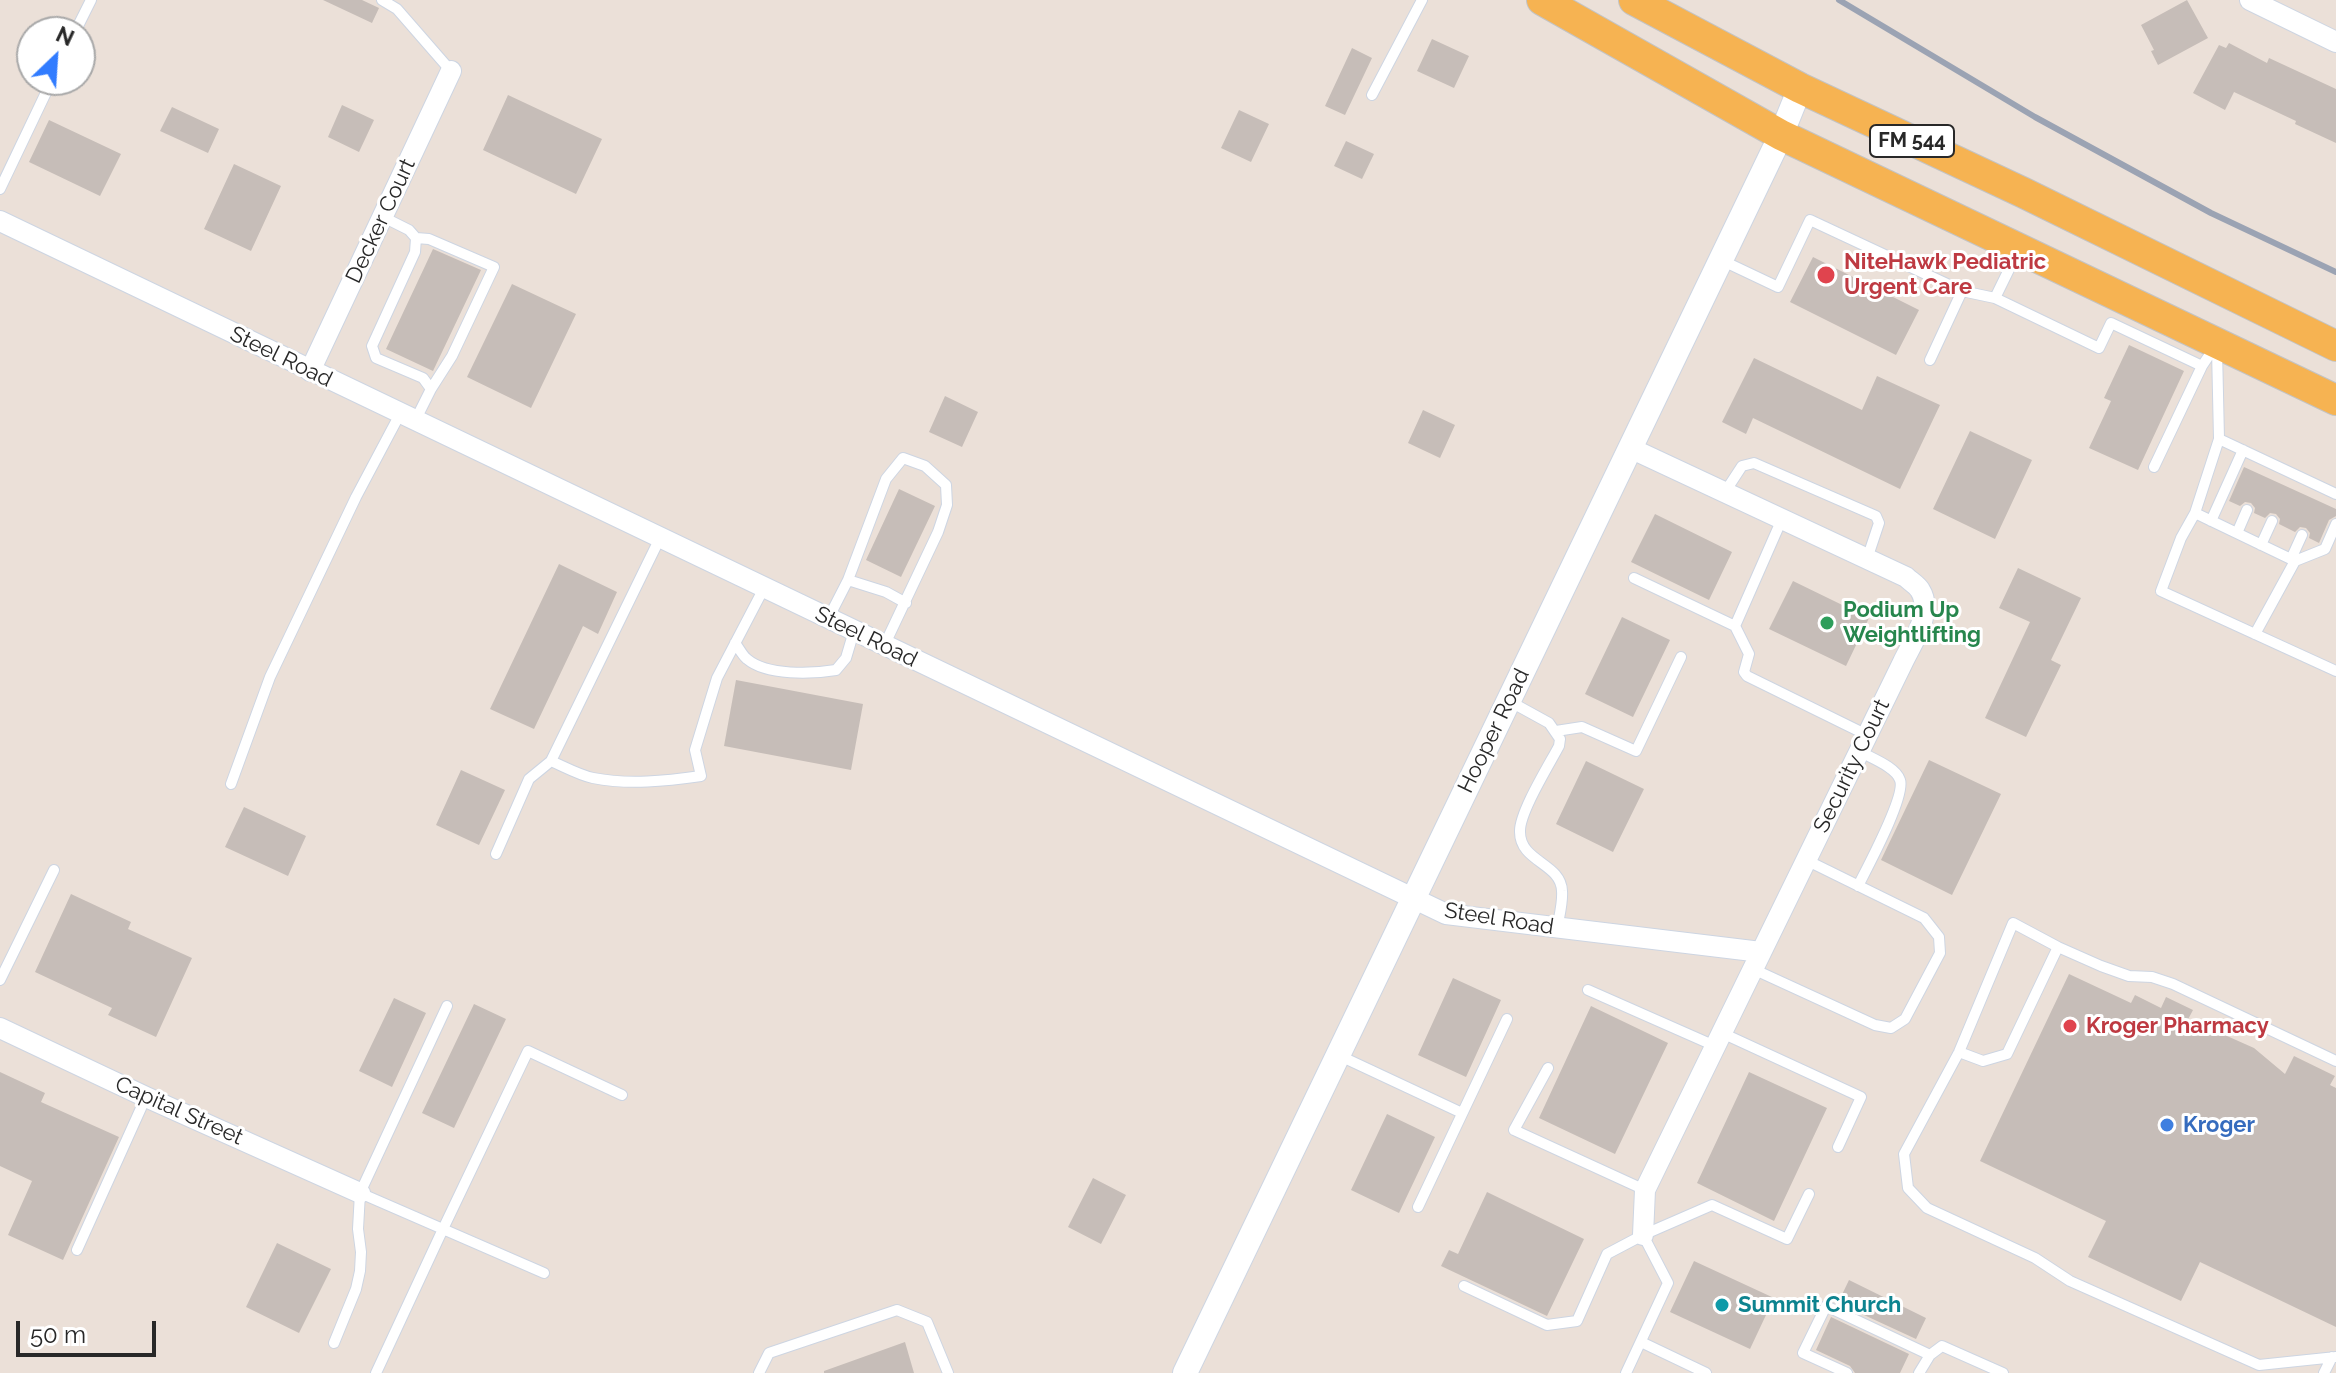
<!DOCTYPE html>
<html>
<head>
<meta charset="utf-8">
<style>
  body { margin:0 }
  #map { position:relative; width:2336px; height:1373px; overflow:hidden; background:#ebe0d8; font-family:Raleway,sans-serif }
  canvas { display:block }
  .north { position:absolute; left:16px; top:16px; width:80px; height:80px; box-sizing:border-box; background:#fff; border:2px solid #a9a9a9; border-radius:50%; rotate:25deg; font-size:22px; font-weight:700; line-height:32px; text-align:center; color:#282828 }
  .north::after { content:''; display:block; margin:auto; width:28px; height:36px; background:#317cff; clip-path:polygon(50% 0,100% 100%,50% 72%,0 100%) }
  .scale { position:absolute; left:16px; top:1321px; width:140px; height:36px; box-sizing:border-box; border:4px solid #282828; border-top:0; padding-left:10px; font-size:24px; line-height:28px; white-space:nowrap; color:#282828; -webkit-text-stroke:6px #fff; paint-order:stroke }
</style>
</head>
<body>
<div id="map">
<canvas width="2336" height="1373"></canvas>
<div class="north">N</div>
<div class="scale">50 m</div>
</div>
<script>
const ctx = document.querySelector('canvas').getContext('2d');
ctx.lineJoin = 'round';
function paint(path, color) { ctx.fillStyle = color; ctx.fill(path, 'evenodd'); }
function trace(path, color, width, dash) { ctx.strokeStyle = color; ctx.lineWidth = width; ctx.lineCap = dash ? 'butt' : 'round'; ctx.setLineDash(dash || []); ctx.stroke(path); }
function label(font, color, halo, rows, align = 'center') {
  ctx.font = font + ' Raleway,sans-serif'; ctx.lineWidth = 6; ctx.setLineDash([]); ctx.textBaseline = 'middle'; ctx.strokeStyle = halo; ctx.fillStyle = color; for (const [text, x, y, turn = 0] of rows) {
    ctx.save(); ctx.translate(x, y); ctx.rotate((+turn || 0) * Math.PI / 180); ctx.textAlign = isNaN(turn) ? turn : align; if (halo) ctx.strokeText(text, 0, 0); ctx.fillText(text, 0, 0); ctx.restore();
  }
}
paint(new Path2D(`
  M323 0H362L379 8 372 23Z
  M2187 0 2208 38 2158 65 2151 51 2154 50 2141 25Z
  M1432 39 1469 56 1454 88 1417 71Z
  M2229 43 2267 63 2269 58 2336 89V143L2295 124 2296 121 2234 92 2225 110 2193 93 2219 45 2226 48Z
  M1352 48 1372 58 1345 115 1325 106Z
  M508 95 602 139 576 194 483 150Z
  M342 105 374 120 359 152 328 137Z
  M172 107 219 129 208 153 160 131Z
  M1239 110 1269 124 1251 162 1221 148Z
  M49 120 121 154 100 196 29 162Z
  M1346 141 1374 154 1362 179 1334 166Z
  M234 164 281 186 251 251 204 229Z
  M433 249 481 270 433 371 386 349Z
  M1813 257 1919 310 1896 355 1790 302Z
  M512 284 576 314 531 408 467 377Z
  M2129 345 2184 371 2138 470 2089 448 2111 401 2104 398Z
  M1754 358 1862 410 1877 376 1940 405 1900 489 1753 418 1746 434 1722 422Z
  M945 396 978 412 962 447 929 432Z
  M1423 410 1455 425 1440 458 1408 443Z
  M1970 431 2032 460 1995 539 1933 509Z
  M2244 467 2336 509V516L2329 520 2319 543 2309 538 2310 533 2306 528 2300 527 2295 532 2279 524 2280 519 2276 514 2270 513 2265 518 2254 513 2255 508 2251 503 2245 502 2240 506 2229 501Z
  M899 489 935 506 901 577 866 560Z
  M1655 514 1732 552 1709 600 1631 562Z
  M559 564 617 592 598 634 583 626 534 729 490 709Z
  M2018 568 2081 598 2051 660 2061 665 2026 737 1985 718 2030 622 1999 608Z
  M1793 581 1869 618 1846 666 1769 629Z
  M1622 617 1670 640 1633 717 1585 694Z
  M736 680 863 704 851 770 724 746Z
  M1929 760 2001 794 1952 895 1881 860Z
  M1586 761 1644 789 1613 852 1556 824Z
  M461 770 505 790 479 845 436 825Z
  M244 807 306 836 288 876 225 847Z
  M71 894 131 922 128 929 192 958 156 1037 108 1015 112 1008 35 972Z
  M2069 974 2131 1003 2135 995 2161 1008 2166 997 2193 1010 2184 1027 2227 1036 2254 1048 2285 1074 2294 1056 2335 1076 2330 1085 2336 1088V1327L2200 1262 2181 1301 2088 1257 2106 1221 1980 1161Z
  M1453 978 1501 1000 1466 1077 1418 1055Z
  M394 998 426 1013 392 1087 359 1071Z
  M474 1004 506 1019 454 1128 422 1113Z
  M1591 1006 1668 1043 1615 1154 1539 1118Z
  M0 1072 45 1093 41 1102 119 1137 63 1260 8 1235 32 1181 0 1166Z
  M1749 1072 1827 1108 1774 1221 1697 1183Z
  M1387 1114 1435 1137 1399 1213 1351 1190Z
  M1093 1178 1126 1195 1101 1244 1068 1227Z
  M1487 1192 1584 1239 1547 1316 1441 1266 1449 1250 1458 1254Z
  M277 1243 331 1269 299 1333 246 1307Z
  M1694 1261 1774 1298 1750 1349 1670 1312Z
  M1849 1280 1926 1318 1916 1339 1838 1303Z
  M1831 1317 1909 1354 1900 1373H1855L1850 1366 1816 1350Z
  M905 1342 914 1373H824V1371Z`), '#c6bdb8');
const service = new Path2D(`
  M382 0 397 9 451 71
  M75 32 91 0
  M1372 95 1422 0
  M0 189 52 80
  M383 217 409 230 416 238 415 252 372 346 376 358 423 378 431 389 415 421
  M416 238 429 239 494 267 452 356 431 389
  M1721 260 1778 287 1810 220 1962 291 1995 298 2099 348 2111 323 2202 366
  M1995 298 2017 253
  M2217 349 2219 439 2195 513 2181 538 2161 591 2336 671
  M1930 360 1962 291
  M2219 439 2336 494
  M2154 467 2202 366 2216 345
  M1725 492 1742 466 1754 463 1876 516 1879 523 1867 559
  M2195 513 2295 561 2255 634
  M1782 519 1735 626 1749 654 1744 672 1747 676 1867 735
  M2211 521 2243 450
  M2237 533 2247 510
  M2261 545 2272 521
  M2291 559 2302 535
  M2295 561 2325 549 2336 524
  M1634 578 1735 626
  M848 580 886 592 906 603
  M828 619 848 580 886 479 903 458 925 466 946 485 947 505 938 532 884 646
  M735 643C739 648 742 655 747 659 767 676 812 674 836 670L846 658 854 631
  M1509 701 1549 723 1560 739 1559 746C1549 765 1519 813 1520 832 1520 862 1561 863 1562 891 1563 903 1559 917 1557 929
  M1556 731 1582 727 1636 751 1681 657
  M551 761 660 538
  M231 784 270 677 356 497 400 414
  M496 854 529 779 551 761C565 767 579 775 593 778 629 785 666 781 701 776L695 750 717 678 764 588
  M1858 886C1867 868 1906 796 1900 780 1896 767 1871 758 1859 751
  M1753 969 1875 1025 1891 1028 1905 1019 1940 953 1939 937 1924 918 1806 860
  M0 980 54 870
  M1588 990 1715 1046
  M1722 1033 1861 1097 1838 1147
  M1959 1052 1983 1061 2007 1054 2058 947
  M1338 1055 1462 1113
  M2336 1061 2173 984 2152 977 2129 976 2101 966 2058 947 2013 923 1959 1052 1904 1154 1908 1188 1927 1208 2035 1258 2070 1281 2259 1365 2336 1357
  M1548 1068 1514 1130 1645 1190
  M360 1193 544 1273
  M1418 1207 1507 1019
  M77 1250 146 1097
  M1464 1286 1547 1325 1577 1321 1607 1254 1643 1235 1712 1205 1787 1239 1809 1194
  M1641 1342 1706 1373
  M334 1343 356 1289 360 1271 361 1252 358 1229 360 1193 447 1006
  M376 1373 443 1229 528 1051 622 1095
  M759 1373 769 1353 897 1310 927 1322 948 1373
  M1626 1373 1668 1283 1643 1235
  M1847 1373 1803 1353 1826 1306 1930 1355
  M1919 1373 1930 1355 1942 1346 2003 1373
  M2324 1373 2332 1357`);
const minor = new Path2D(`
  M2250 0 2336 42
  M0 221 1446 914 1761 952
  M310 371 451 71
  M1630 448 1906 577C1910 581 1917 585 1920 590 1934 612 1912 643 1903 662L1645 1190 1643 1235
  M0 1028 146 1097 360 1193`);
const tertiary = new Path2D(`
  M1185 1373 1781 135 1800 88`);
const primary = new Path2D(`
  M1542 0 1781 135 2336 400
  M1634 0 1800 88 2024 193 2336 346`);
trace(service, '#cdd5e2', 12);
trace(minor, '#cdd5e2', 22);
trace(tertiary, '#cdd5e2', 26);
trace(primary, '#c3c3c3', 32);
trace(service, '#fff', 10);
trace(minor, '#fff', 20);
trace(tertiary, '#fff', 24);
trace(primary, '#f6b352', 30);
trace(new Path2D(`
  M1839 0 2035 117 2211 213 2336 272`), '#9ba3b3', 6);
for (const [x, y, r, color] of [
  [1826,275,10,"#e0444e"],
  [1827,623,8,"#2e9e5b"],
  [2070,1026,8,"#e0444e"],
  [2167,1125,8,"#3f7fe0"],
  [1722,1305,8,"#0f9aa8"]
]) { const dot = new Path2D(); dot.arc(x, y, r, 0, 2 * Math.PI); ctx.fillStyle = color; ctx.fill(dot); trace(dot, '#fff', 3); }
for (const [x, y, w] of [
  [1912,141,84]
]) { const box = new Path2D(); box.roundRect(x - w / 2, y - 16, w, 32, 6); ctx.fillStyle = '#fff'; ctx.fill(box); trace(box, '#282828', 2); }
label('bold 20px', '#282828', null, [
  ["FM 544",1912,141]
]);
label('22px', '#282828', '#fff', [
  ["Decker Court",381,221,-65],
  ["Steel Road",281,357,26],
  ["Steel Road",866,637,26],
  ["Hooper Road",1494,731,-64],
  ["Security Court",1852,766,-64],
  ["Steel Road",1499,919,9],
  ["Capital Street",179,1111,24]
]);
label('bold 22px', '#be3a42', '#fff', [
  ["NiteHawk Pediatric",1844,262],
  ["Urgent Care",1844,287],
  ["Kroger Pharmacy",2086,1026]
], 'left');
label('bold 22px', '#27864d', '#fff', [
  ["Podium Up",1843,610],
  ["Weightlifting",1843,635]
], 'left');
label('bold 22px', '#366cbe', '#fff', [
  ["Kroger",2183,1125]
], 'left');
label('bold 22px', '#0d838f', '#fff', [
  ["Summit Church",1738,1305]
], 'left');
</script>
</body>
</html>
